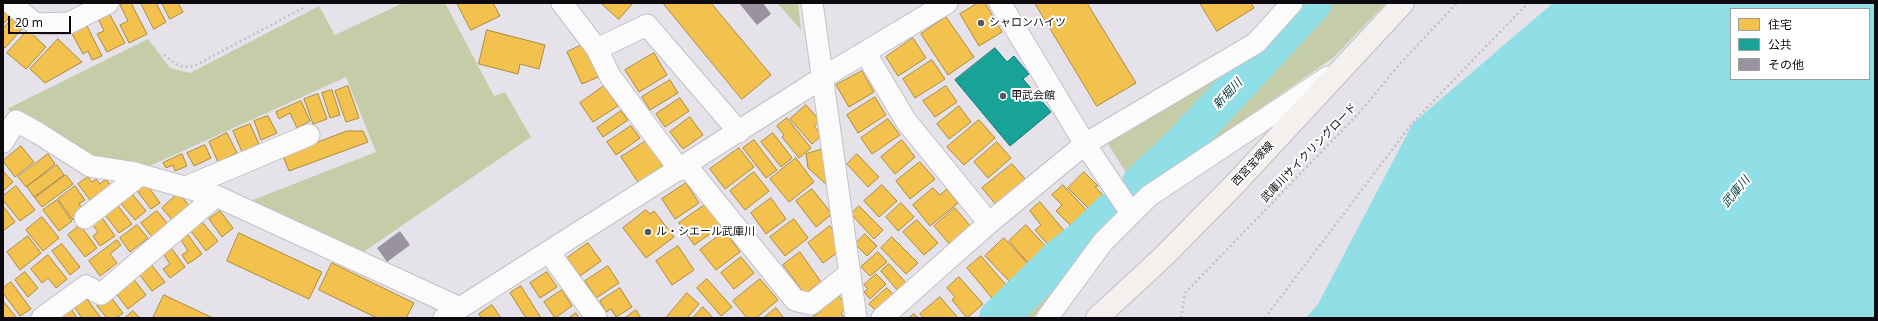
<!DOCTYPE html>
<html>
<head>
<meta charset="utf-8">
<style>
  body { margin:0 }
  #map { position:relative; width:1878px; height:321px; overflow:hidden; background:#e5e2e9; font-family:"Noto Sans","Noto Sans JP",sans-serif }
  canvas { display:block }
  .frame { position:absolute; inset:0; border:4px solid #0c0a0e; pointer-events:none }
  .legend { position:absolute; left:1730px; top:8px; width:140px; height:72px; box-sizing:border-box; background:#fff; border:1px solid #9e9d9f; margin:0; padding:5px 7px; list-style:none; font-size:12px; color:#0c0a0e }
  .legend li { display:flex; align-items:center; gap:8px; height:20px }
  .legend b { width:20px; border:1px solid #9e9d9f }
  .scale { position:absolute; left:8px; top:16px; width:63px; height:18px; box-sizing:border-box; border:2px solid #0c0a0e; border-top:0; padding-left:5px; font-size:12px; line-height:14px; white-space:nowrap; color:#0c0a0e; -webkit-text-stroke:3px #fff; paint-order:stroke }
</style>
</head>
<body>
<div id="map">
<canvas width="1878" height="321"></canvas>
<div class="frame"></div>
<ul class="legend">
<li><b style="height:11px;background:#f2c14e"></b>住宅</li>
<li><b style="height:11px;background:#17a398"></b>公共</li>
<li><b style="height:11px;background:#9992a1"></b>その他</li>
</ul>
<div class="scale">20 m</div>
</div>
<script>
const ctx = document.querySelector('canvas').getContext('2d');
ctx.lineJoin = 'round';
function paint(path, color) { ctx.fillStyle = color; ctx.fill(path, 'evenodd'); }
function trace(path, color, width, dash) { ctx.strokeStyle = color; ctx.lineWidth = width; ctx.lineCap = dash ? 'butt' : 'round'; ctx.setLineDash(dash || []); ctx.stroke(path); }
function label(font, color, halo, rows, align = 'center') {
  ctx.font = font + ' "Noto Sans","Noto Sans JP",sans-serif'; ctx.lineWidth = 4; ctx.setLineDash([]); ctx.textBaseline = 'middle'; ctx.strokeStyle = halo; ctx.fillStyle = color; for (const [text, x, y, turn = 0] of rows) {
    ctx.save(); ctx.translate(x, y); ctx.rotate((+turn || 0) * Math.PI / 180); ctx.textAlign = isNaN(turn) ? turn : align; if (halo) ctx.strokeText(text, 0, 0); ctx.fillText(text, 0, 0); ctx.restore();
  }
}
paint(new Path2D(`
  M403 3H445L494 96 505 92 531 137 362 253 250 201 376 152 346 77 145 168 94 160 7 109 148 39 170 68 190 73 319 6 335 35Z
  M777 3H798L801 30Z
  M1331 3H1386L1333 58 1185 160 1180 153 1212 121 1205 112 1131 181 1107 142 1191 93 1296 39Z
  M1054 272 1063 280 1033 318H1003Z`), '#c5cda8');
paint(new Path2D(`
  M1553 3H1875V318H1306L1318 304 1413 123ZM1731 9H1869V79H1731Z`), '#90dfe6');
const homes = new Path2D(`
  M123 3H131L147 34 129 43 120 25 128 21 120 5Z
  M141 3H156L166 22 154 29Z
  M162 3H178L183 12 170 19Z
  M457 3H493L500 16 471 30Z
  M601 3H633L619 19Z
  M663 3H711L771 75 742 99Z
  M978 3H985L1002 32 979 46 960 14Z
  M1035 3H1087L1136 83 1097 106Z
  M1200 3H1251L1254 8 1217 31Z
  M3 10 10 17 3 24Z
  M108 11 125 43 107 52 97 34 104 31 97 16Z
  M946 17 974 57 948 75 921 34Z
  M12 19 22 29 5 48 3 46V29Z
  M85 22 102 56 92 60 88 51 83 54 70 30Z
  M28 30 46 47 26 69 7 53Z
  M487 30 545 45 539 69 520 64 518 74 479 64Z
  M913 38 926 58 898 76 886 57Z
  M58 39 82 62 45 83 30 69Z
  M584 44 598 77 582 84 567 52Z
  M654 53 667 75 639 92 625 70Z
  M932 60 945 79 915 98 903 79Z
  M862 71 874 92 849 107 836 85Z
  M670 80 678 93 650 110 642 97Z
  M348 86 359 118 346 122 335 91Z
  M604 86 618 106 593 122 580 103Z
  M946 86 957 102 935 117 923 101Z
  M332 90 340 115 330 118 322 93Z
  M318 94 327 119 313 124 304 99Z
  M875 97 886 115 858 133 847 115Z
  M680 98 689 111 665 127 656 114Z
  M301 101 310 121 297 128 290 113 279 119 276 112Z
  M806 105 820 121 814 126 822 135 812 144 790 119Z
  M959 106 971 122 949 139 937 124Z
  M621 111 628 120 603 137 597 128Z
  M268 116 277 133 261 140 254 121Z
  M690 117 703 135 683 149 670 132Z
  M787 118 811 148 799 158 782 137 784 135 777 126Z
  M888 119 900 135 872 154 861 138Z
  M979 120 995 138 964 165 947 147Z
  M250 124 259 144 242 152 233 131Z
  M631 126 640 138 616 155 607 142Z
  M347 131H363L368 142 289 171 283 156Z
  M227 133 237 153 218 162 209 142Z
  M773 133 792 158 781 167 761 142Z
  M754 140 777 170 766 178 743 148Z
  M902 140 915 157 895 174 881 157Z
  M646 141 663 166 638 182 621 157Z
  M997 142 1011 158 988 178 974 162Z
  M205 145 211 158 194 166 187 153Z
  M21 146 34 162 15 177 3 161Z
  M739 148 754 167 725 189 710 169Z
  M823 149 827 185 808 168 806 154Z
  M48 154 55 164 26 187 18 177Z
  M182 154 187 166 175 171 173 165 166 168 163 163Z
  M857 154 879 177 868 187 847 164Z
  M796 158 814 182 789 202 770 179Z
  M920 162 935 179 910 199 896 181Z
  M1012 164 1028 182 998 207 982 188Z
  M57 165 64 175 34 197 27 187Z
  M3 171 13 182 3 191Z
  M754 172 769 191 745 210 730 191Z
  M1084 172 1098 186 1095 187 1105 197 1091 211 1068 188Z
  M66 175 73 184 42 207 35 198Z
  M88 177 92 182 96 179 100 184 106 179 111 186 93 204 78 184Z
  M144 181 160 203 151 209 135 188Z
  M686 183 699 203 675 219 662 199Z
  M882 185 897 201 879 217 864 201Z
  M1063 185 1088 212 1072 227 1056 211 1062 205 1052 195Z
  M16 186 35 210 20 221 3 200V196Z
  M75 186 85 200 79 204 84 211 73 220 58 199Z
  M933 188 940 195 947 189 958 203 930 226 913 205Z
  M812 189 832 214 816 227 796 201Z
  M129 190 146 211 135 220 118 200Z
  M179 193 190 207 173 221 162 208Z
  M771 198 786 219 766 234 751 213Z
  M57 200 72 221 59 231 43 210Z
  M115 202 132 224 119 233 102 211Z
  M1040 202 1067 234 1051 248 1035 230 1041 225 1030 211Z
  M901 203 914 217 898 231 886 217Z
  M706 204 722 226 694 245 679 223Z
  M3 206 15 222 3 231Z
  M859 206 883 230 874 239 851 214Z
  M955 208 972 228 951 246 934 226Z
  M646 210 650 214 654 211 674 237 646 258 623 228Z
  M157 211 168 224 152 237 141 223Z
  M220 211 233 228 222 237 209 219Z
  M100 215 115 236 100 246 93 236 98 232 90 221Z
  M42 217 59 238 43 251 26 230Z
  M794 219 808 238 785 256 770 237Z
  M917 220 938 243 924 255 903 232Z
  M202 222 218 241 206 251 191 231Z
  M80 225 97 248 85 257 68 235Z
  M137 225 148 238 130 252 120 238Z
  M1026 225 1049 250 1031 266 1009 241Z
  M830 226 836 234 838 252 823 263 808 243Z
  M725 231 740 252 716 270 700 250Z
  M239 233 322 272 309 299 227 261Z
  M865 234 877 246 867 256 855 244Z
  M188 235 202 254 188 264 182 255 188 251 181 240Z
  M28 236 41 253 20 270 7 252Z
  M892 237 918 263 906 274 881 248Z
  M1004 238 1031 267 1012 284 985 256Z
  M117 240 121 245 110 254 117 263 100 276 89 261Z
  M588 243 601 261 580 276 567 258Z
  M62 244 80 267 70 275 52 251Z
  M678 246 694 270 672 285 656 261Z
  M172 249 185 267 170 278 163 269 170 264 164 255Z
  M800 252 821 282 805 294 783 265Z
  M878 252 887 262 870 276 861 267Z
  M48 255 67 279 56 288 48 278 42 283 31 269Z
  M981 256 1007 286 992 298 967 268Z
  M741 257 754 273 734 289 721 273Z
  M149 262 165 282 152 291 137 271Z
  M332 263 414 303 406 318H377L319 290Z
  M889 264 907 284 898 291 881 271Z
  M608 266 619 283 596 298 585 281Z
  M25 272 38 288 28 297 15 280Z
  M547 272 557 287 540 298 530 283Z
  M876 274 886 284 870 299 864 292 868 289 864 285Z
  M132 277 146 295 128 309 114 291Z
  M959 277 983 304 967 318 952 300 955 297 947 288Z
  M707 279 732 307 721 316 697 288Z
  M760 279 778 300 756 318H747L733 301Z
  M11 282 31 309 20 316 3 293V288Z
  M521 286 541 318H526L510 293Z
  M620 288 632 307 616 317 611 309 606 312 600 301Z
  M887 288 895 296 877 312 869 304Z
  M562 290 572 306 555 318 544 302Z
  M687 293 699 304 687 318H666Z
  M84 295 101 318H82L72 304Z
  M164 295 213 318H153Z
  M110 296 123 313 116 318H107L97 306Z
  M839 296 848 307 841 313 845 318H812Z
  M940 297 958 318H924L920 314Z
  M3 301 17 318H3Z
  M492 305 501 318H481L479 314Z
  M70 307 77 318H58Z
  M703 307 713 318H693Z
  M776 308 784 318H764Z
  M636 310 641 318H625Z
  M133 311 140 318H125Z
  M576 313 579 318H569Z
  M914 314 918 318H909Z`);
paint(homes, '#f2c14e');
trace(homes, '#ad8a3b', 1);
const public = new Path2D(`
  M995 48 1007 62 1014 56 1029 74 1023 79 1051 112 1010 146 955 80Z`);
paint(public, '#17a398');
trace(public, '#14756f', 1);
trace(new Path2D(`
  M1141 183 1177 150 1313 3
  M998 318 1059 258 1082 240 1112 211`), '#90dfe6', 38);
paint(new Path2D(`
  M739 3H763L771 14 757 25Z
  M400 231 410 245 387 262 377 248Z`), '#9992a1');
const minor = new Path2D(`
  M11 3 35 24 69 23 108 3
  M562 3 597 49 610 76 680 170
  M812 3 856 318
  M1000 3 1085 144 1131 213
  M597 49 647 25 739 132
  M865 52 906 121 989 223
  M3 142 16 121 38 133 90 166 135 173 216 196 460 308
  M686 165 795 300 811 304 850 273
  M186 187 309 135
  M85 218 140 175
  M549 252 596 317
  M42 318 86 286 101 294 216 196
  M444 318 822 78 947 3
  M882 318 989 223 1085 144 1256 43 1292 3
  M1047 318 1103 242 1149 196 1328 77`);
const major = new Path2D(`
  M1097 318 1163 257 1234 185 1403 3`);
trace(minor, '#c3c0c6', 23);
trace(major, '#c0bfc2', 24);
trace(new Path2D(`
  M164 55C176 64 181 70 196 65L303 8
  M1181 318 1185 293 1359 113 1398 66 1457 3
  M1265 318 1413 122 1528 3`), '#c3c1c4', 2.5, [2, 3]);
trace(minor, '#fbfbfc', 21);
trace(major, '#f3f0ee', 22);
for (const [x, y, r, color] of [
  [981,23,4,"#58565b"],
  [1003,96,4,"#58565b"],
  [648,232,4,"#58565b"]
]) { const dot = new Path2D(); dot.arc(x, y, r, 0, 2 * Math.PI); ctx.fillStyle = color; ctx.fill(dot); trace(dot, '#fff', 1.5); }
label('11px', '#0c0a0e', '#fff', [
  ["シャロンハイツ",989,23],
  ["甲武会館",1011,96],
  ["ル・シエール武庫川",656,232]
], 'left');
label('11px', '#0c0a0e', '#fff', [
  ["武庫川サイクリングロード",1309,153,-46],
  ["西宮宝塚線",1253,164,-47]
]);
label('italic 12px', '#033c3f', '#fff', [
  ["新堀川",1228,94,-47],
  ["武庫川",1736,192,-50]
]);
</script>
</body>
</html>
